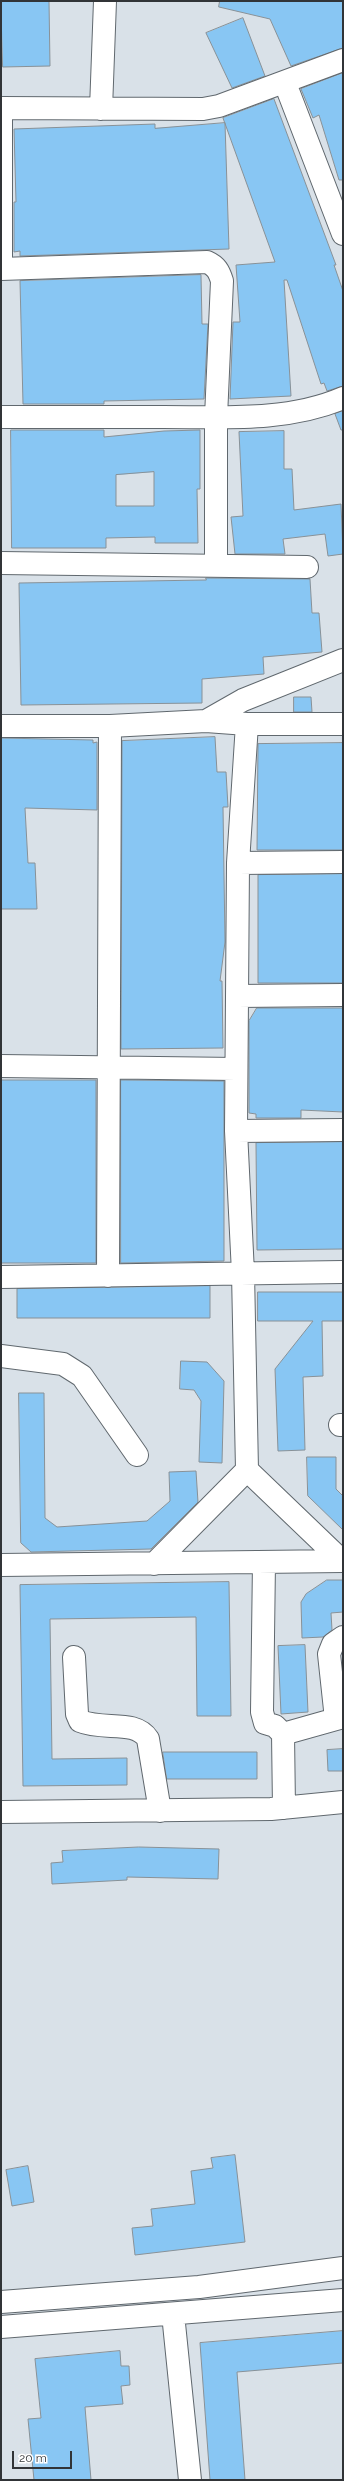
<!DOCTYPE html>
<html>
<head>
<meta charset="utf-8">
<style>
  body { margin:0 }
  #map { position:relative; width:344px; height:2481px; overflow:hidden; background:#d9e1e8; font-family:Raleway,sans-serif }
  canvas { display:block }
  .frame { position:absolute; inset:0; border:2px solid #313437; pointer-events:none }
  .scale { position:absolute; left:12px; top:2451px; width:60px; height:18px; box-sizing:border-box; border:2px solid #313437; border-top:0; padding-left:5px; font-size:12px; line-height:14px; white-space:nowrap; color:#313437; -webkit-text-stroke:3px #fff; paint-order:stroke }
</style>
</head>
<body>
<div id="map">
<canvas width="344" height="2481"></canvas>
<div class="frame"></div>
<div class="scale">20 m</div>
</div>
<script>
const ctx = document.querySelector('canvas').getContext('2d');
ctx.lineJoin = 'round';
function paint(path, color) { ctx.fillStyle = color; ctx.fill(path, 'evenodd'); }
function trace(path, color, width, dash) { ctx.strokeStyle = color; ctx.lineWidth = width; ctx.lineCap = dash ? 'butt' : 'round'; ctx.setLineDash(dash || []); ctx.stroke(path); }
const building = new Path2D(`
  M1 1H49L50 66 3 67Z
  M220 1H343V48L291 66 270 19 219 7Z
  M243 18 265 76 232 88 206 33Z
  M343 73V180H339L319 115 313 118 301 89Z
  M274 99 336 265H334L343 291V386L327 391 324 383 321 384 287 280H284L291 396 230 399 233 322H240L236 265 275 262 223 118Z
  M225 123 229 249 20 256V251L14 252V202H16L14 129 155 124V128Z
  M201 275 202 324H208L204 399 104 401V404H23L20 281Z
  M343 411V430H341L335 414Z
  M11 430H104V437L164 431 200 430V489H197L198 543H155V537L106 538V548H12ZM154 472V506H116V475Z
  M284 431V469H292L294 510 341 504 343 554 328 556 325 534 283 539 285 554H235L231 517 243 516 239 432Z
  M206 578 310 579 312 613H319L322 652 263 657 264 674 202 679V703L21 705 19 583 206 580Z
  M294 697H311L312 712H294Z
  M215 737 217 772H226L228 807H223L225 942 220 981H222L223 1048 121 1049 122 741Z
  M1 738 93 740V743L97 742V810L25 808 28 863H35L37 909H1Z
  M343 743V850H257L258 744Z
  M343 874V983H258V875Z
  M257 1008H343V1112L301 1110V1118H256V1114L249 1113V1021Z
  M1 1080H96V1263H1Z
  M121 1080 224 1081V1261L121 1263Z
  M343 1142V1249L257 1250 256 1143Z
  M210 1286V1318H17V1289Z
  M258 1292H343V1321H322L323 1376 303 1377 305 1450 278 1451 275 1369 313 1321H258Z
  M181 1361 207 1362 224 1381 222 1463 199 1462 201 1401 194 1390 180 1389Z
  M19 1393H44L45 1518 57 1527 147 1521 170 1501 169 1472 196 1471 198 1502 151 1549 31 1552 21 1543Z
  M307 1457H336V1489L343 1496V1530L308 1496Z
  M327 1580H343V1612L331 1613 332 1630 323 1637 302 1638 301 1602 306 1594Z
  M229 1582 231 1716H197L196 1617 50 1619 52 1759 127 1758V1785L23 1786 20 1585Z
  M305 1645 308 1712 281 1714 278 1646Z
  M343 1749V1771H328L327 1750Z
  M163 1752H257V1779H167Z
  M139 1847 219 1849 218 1879 127 1877V1880L52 1884 51 1863 63 1862 62 1851Z
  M235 2155 245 2242 135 2255 132 2228 153 2226 151 2209 195 2204 191 2171 213 2168 211 2158Z
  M28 2166 34 2202 12 2206 6 2170Z
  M343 2331V2363L237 2372 245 2480H210L200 2343Z
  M120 2351 121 2366H129L130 2385 121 2386 123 2404 85 2407 91 2480H34L28 2419 41 2418 35 2359Z`);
paint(building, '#88c6f3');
trace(building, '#889197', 1);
const minor = new Path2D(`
  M285 83 343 234
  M1 108 203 109 219 106 343 60
  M101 109 105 1
  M1 265V108
  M1 269 207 262C216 266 219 271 222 281L216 417V566
  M1 417C55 417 109 417 163 417 223 417 287 422 343 398
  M1 563 307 567
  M206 721 243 700 343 660
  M1 726H110L206 721 247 724H343
  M238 863 343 862
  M237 996 343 995
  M1 1066 236 1069
  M236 1131 343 1130
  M108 1276 110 726
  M1 1277 343 1272
  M1 1356 63 1364 82 1376 137 1455
  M340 1425H343
  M247 1470 243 1273 236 1131 238 863 247 724
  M264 1562 262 1712 265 1723 275 1726 283 1734 284 1808
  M154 1564 247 1470 342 1561
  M1 1565 343 1561
  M74 1657 77 1714 80 1721C104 1731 135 1719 148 1739L160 1811
  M336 1719 329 1654 333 1644 343 1637
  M283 1734 343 1717
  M1 1812 271 1809 343 1802
  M1 2302 199 2287 343 2268
  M173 2314 190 2480
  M1 2327 343 2300`);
trace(minor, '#60686e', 24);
trace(minor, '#fff', 22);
</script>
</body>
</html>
